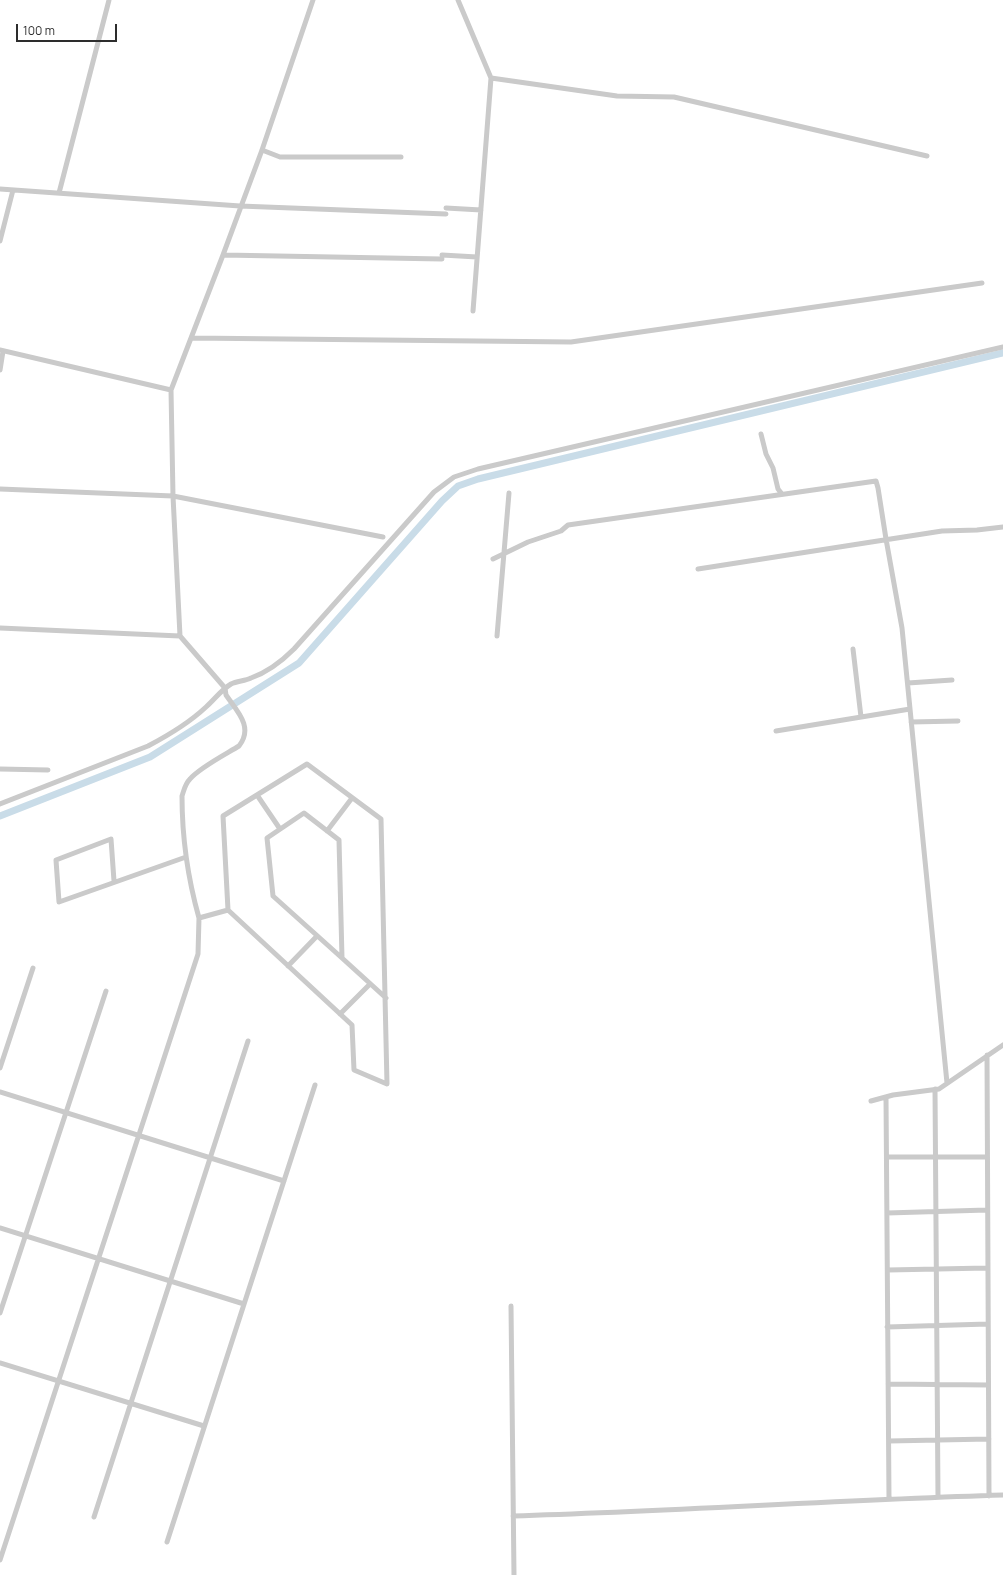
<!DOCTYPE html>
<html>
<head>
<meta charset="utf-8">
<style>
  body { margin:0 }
  #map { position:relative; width:1003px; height:1575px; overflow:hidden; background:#fff; font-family:Manrope,sans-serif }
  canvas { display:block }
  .scale { position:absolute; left:16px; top:24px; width:101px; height:18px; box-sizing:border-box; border:2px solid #2d2d2d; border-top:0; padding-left:5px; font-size:12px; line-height:14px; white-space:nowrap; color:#2d2d2d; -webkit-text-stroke:3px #fff; paint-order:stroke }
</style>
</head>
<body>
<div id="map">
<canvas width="1003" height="1575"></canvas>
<div class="scale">100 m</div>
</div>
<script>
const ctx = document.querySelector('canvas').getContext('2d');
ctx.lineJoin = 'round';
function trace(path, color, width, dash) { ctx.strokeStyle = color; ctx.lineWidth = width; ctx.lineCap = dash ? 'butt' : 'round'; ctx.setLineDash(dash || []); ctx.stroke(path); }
trace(new Path2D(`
  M0 816 150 757 299 663 442 501 458 486 478 479 1003 353`), '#c9dce8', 7);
trace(new Path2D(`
  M458 0 491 78 473 311
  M491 78 617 96 674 97 927 156
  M262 150 280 157H401
  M0 189 240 206 446 214
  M59 193 109 0
  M446 208 481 210
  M0 241 13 190
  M223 255 442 259
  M442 255 477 257
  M191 338 571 342 982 283
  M0 350 171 390
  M0 370 3 351
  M761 434 766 454 773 468 778 489 782 494
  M0 489 173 496 383 537
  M493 559 528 542 561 531 568 525 876 481 878 488 886 539 902 628 947 1083
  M698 569 942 531 977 530 1003 527
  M0 628 180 636
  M497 636 509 493
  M853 649 861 717
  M908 683 952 680
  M911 722 958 721
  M776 731 910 709
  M307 764 381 819 387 1084 354 1070 352 1025 228 910 223 816Z
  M0 769 48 770
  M257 795 280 829
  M0 804 148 746C169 735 189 723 206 707 215 699 221 690 231 684 237 681 245 681 251 678 268 672 281 662 294 649L434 492 454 477 478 469 1003 347
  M327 831 352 798
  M114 881 111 839 56 860 59 902 186 857
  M199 918C188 879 182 837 182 796 184 790 185 784 190 779 199 768 226 754 239 746 254 727 237 711 226 695L225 688 180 636 173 496 171 390 223 255 262 150 313 0
  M342 958 273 896 267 838 304 813 339 840 342 958 386 998
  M288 966 317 936
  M340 1014 370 984
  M987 1055 989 1496
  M0 1068 33 968
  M935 1089 938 1497
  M0 1092 284 1181
  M886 1097 889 1499
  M871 1101 893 1095 939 1089 1003 1045
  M887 1157H987
  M887 1213 987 1210
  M0 1228 244 1304
  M888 1270 987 1268
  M511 1306 514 1575
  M0 1313 106 991
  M887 1327 988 1324
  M0 1363 204 1426
  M888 1384 988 1385
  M889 1441 989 1439
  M513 1516C676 1511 840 1500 1003 1495
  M94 1517 248 1041
  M167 1542 315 1085
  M0 1560 198 954 199 918 228 910`), '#cacaca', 5);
</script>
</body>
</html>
